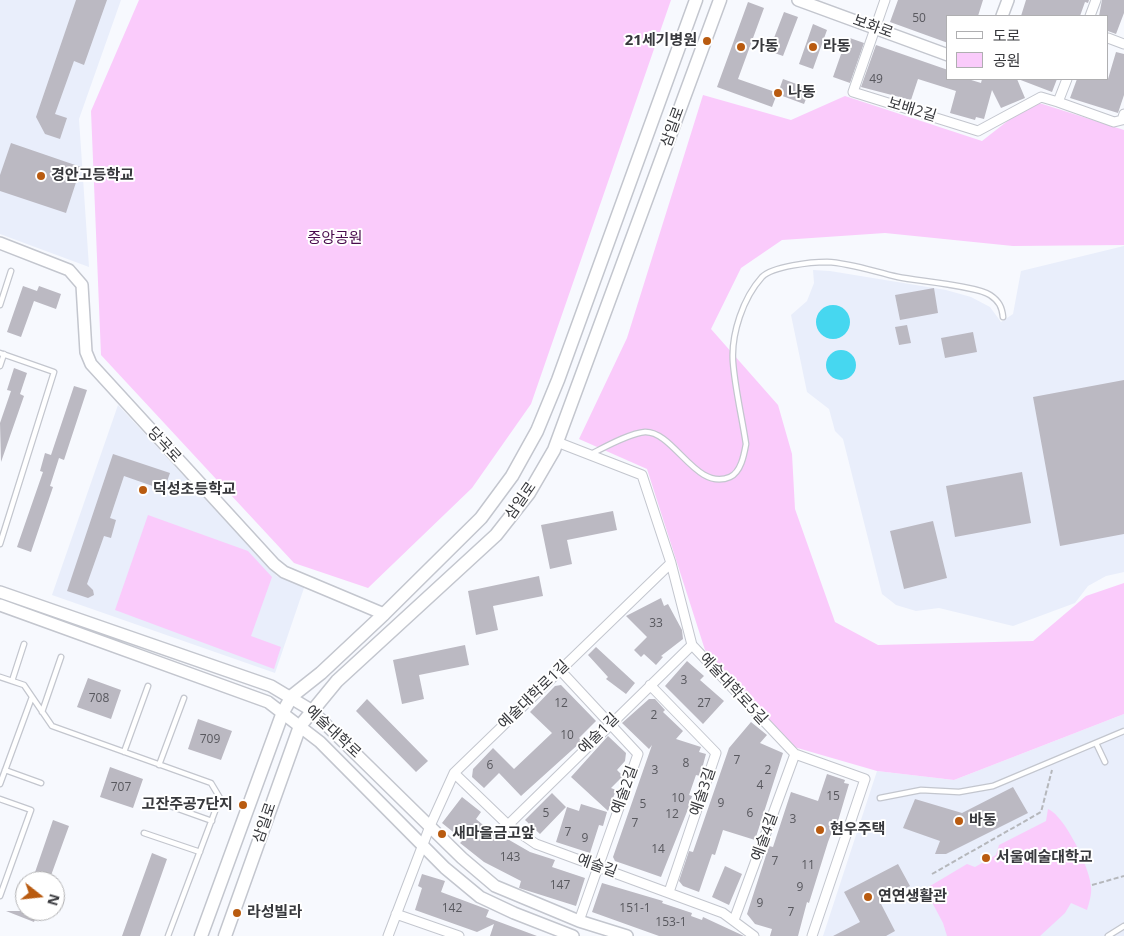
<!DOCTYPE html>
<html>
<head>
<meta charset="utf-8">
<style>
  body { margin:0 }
  #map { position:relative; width:1124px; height:936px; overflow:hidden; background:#f7f9fe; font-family:"Open Sans","Noto Sans KR",sans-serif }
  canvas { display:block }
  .legend { position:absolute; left:946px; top:15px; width:162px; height:65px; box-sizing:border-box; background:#fff; border:1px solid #afafb1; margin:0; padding:6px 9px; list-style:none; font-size:15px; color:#37383c }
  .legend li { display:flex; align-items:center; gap:10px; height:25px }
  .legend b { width:25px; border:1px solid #afafb1 }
  .north { position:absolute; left:15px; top:871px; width:50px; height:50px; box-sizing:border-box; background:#fff; border:1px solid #afafb1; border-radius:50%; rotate:106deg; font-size:14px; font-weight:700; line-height:20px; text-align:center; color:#37383c }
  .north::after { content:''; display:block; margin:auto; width:18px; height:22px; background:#b95b10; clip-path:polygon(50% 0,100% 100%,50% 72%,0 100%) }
</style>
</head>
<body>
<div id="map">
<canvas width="1124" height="936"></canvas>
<ul class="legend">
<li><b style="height:6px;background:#fff"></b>도로</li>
<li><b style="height:14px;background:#facbfb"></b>공원</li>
</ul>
<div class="north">N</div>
</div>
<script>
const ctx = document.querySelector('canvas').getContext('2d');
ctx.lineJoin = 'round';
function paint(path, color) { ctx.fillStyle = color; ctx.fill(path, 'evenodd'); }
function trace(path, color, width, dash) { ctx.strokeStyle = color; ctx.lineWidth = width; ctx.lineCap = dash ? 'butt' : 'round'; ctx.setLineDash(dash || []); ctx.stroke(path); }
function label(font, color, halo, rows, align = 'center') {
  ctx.font = font + ' "Open Sans","Noto Sans KR",sans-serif'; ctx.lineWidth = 4; ctx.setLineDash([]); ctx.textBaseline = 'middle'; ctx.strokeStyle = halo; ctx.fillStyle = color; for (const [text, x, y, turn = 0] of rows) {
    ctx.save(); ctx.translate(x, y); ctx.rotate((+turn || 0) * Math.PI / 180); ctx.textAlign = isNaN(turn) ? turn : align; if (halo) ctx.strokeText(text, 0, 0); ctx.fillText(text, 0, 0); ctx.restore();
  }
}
paint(new Path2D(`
  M0 0H121L79 119 89 267 0 234Z
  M1124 246V572L1106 576 1088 586 1075 603 1013 626 939 608 916 611 896 605 882 594 843 439 835 431 829 409 807 392 791 315 807 301 814 283 813 270 830 271 946 290 971 297 990 307 1001 322 1013 314 1021 271Z
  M118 405 277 576 305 585 275 673 52 595Z
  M1124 714V936H823L877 771 954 780Z`), '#e9eefb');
paint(new Path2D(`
  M139 0H671L531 404 472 488 368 588 294 563 101 355 91 111Z
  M703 95 791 120 845 96 982 141 1033 101 1124 130V245L1013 246 885 233 782 240 741 268 711 329 778 405 792 454 795 509 835 622 878 645 1033 641 1086 596 1124 583V714L954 780 877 771 794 747 705 650 647 469 579 439 627 338Z
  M148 515 248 551 272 577 251 636 281 647 274 669 115 610Z
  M1048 809C1064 815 1091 869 1091 887 1092 894 1089 903 1087 910L1071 903 1065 913 1040 936H947L943 923 925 889 967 864 975 867 996 855 999 845 1046 821Z`), '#facbfb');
paint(new Path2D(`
  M816 322a17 17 0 1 1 34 0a17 17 0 1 1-34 0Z
  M826 365a15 15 0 1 1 30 0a15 15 0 1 1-30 0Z`), '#46d7f0');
paint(new Path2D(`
  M76 0H107L84 65 74 61 55 114 67 118 60 139 45 134 36 117Z
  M898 0H983L978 16H948V43L890 22Z
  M1026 0H1089L1088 3 1085 2 1080 16H1021Z
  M1102 0H1124V13L1116 34 1108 31V16H1099Z
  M748 2 764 8 738 79 778 93 783 79 810 89 804 104 777 94 772 107 717 87Z
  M784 12 798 17 783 56 769 51Z
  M813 24 827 30 813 69 799 64Z
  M847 37 864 43 850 83 833 77Z
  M876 45 948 70V79H968L981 83 982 79H1017L1025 98 1001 108 992 90 984 119 976 117 975 120 950 113 956 91 918 79 911 100 861 87Z
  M1116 52 1124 54V95L1118 113 1070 98 1077 79H1108Z
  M1018 79H1057L1052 92Z
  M11 143 81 167 66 213 0 191V175Z
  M23 286 37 291 39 286 61 294 56 309 34 301 21 337 7 332Z
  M934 288 938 313 900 320 895 295Z
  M907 325 911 343 899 345 895 327Z
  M973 332 977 352 945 358 941 338Z
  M14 368 27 373 20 394 24 396 1 462 0 423 11 391 7 390Z
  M1124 380V534L1060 546 1033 397Z
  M74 386 87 390 64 460 59 458 50 486 53 487 31 552 17 547 43 472 40 471 45 453 51 455Z
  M113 454 170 473 164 490 124 476 110 518 116 520 111 538 104 536 87 584 93 590 94 595 88 598 67 591Z
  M1022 472 1031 523 955 537 946 486Z
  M613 511 617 530 567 540 572 564 550 569 541 525Z
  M933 521 947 578 904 589 890 531Z
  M539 576 543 596 493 606 498 630 476 635 468 591Z
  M661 598 664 606 668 604 682 630 683 639 661 656 663 657 656 665 644 654 641 657 634 650 647 637 626 616Z
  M465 645 469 665 419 675 424 699 402 704 393 660Z
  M596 647 635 683 626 694 606 679 608 677 588 655Z
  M687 661 704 676 700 680 724 701 703 724 665 686Z
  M88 678 121 690 111 719 77 707Z
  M561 685 596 721 579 738 582 741 521 796 499 773 484 788 472 777 473 769 493 748 514 769 552 733 530 712 555 686Z
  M367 699 428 761 416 772 356 711Z
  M649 699H655L665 710 663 712 683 731 676 739 701 747 699 752 706 754 700 776 696 775 689 795 692 796 688 809 661 877 615 861 613 857 652 745 649 749 622 723Z
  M198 719 232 731 221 760 188 749Z
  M751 722 767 735 760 743 783 753 755 840 723 830 715 855 712 854 699 892 683 886 679 881 689 851 693 852 729 748Z
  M608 736 626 753 625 761 617 770 623 776 611 788 616 790 608 811 571 777Z
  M110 767 143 779 133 808 100 797Z
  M827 774 845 780 844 783 849 784 838 821H836L828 842 809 903 807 902 798 936H770L772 929 755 924 747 914 769 846 773 847 791 792 818 801Z
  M1013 787 1028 813 946 854H935L940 841 903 828 915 799 962 813Z
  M552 793 566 807 540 834 525 820Z
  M462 797 481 812 476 819 502 841 504 837 530 852 555 860 552 867 585 878 576 906 519 888 521 881 484 862 460 843 463 840 442 823Z
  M581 804 607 812 603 826 599 825 590 853 556 842 567 807 579 811Z
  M53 820 69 826 49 881H32Z
  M152 853 167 859 140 936H122Z
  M898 864 910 886 880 902 895 931 886 936H833L860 922 844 892Z
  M725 866 742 874 729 905 712 897Z
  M422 874 445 881 441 892 489 910 486 917 537 936H490L494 924 477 932 415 910 422 888 418 886Z
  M602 883 663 901 662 903 692 913 691 916 702 920 703 917 744 936H659L592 912Z
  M6 911H38L34 922Z`), '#bbb9c2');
const service = new Path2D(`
  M0 305 11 271
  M0 353 54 372 0 544
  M0 366 4 354
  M591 454C605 447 630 433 645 432 674 431 696 492 730 477 741 472 744 455 746 444 742 417 735 389 733 362 731 334 743 298 762 277 773 266 812 262 827 262 851 263 875 272 898 277 917 281 977 286 990 295 999 301 1002 307 1003 317
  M0 677 24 685 52 726 211 783 220 798 168 936
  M12 681 24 644
  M42 712 61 657
  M1096 743 1105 762
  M124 752 148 686
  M159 765 184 698
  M5 770 41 783
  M0 784 32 697
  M880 798 921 790 959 792 993 786 1124 731
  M0 799 31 810 0 896
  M156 801 212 821
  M144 833 200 852
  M1108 936 1124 926`);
const minor = new Path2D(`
  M885 0 853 92 978 131 1041 97 1058 102 1067 79
  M1090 16 1096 0
  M1108 38 1124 44
  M1058 102 1114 122 1122 120 1124 114
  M557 442 642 475 671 563 692 645 795 754 865 779 812 936
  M560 670 638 754 579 921
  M650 685 716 753 669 892
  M454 773 508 825 536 844 723 913 754 936
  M508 825 692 645
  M396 914 459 936
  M734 920 795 754
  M388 936 430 826 454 773 671 563`);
const tertiary = new Path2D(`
  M798 0 948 55
  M1002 16 1008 0
  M0 243 69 270 82 285 86 352 91 364 274 564 284 572 384 614
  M0 592 271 686 311 710 462 858 495 886 579 921 627 936
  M0 605 268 702 320 742 445 868 480 897 514 913 573 936`);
const secondary = new Path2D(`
  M201 936 283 712 292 696 321 673 384 614 481 518 512 476 537 431 558 380 696 0
  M225 936 300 726 337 681 496 535 529 493 554 450 720 0`);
trace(service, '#c3c6ce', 7);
trace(minor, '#c3c6ce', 11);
trace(tertiary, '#c3c6ce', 14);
trace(secondary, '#c3c6ce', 15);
trace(new Path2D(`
  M932 874 1041 812 1052 770
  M1092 885 1124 876`), '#b5b7bb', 2, [5, 2.5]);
trace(service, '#fff', 4.5);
trace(minor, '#fff', 9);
trace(tertiary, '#fff', 11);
trace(secondary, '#fff', 12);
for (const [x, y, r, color] of [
  [707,41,5,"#b95b10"],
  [741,47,5,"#b95b10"],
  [813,47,5,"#b95b10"],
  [778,93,5,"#b95b10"],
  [41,176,5,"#b95b10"],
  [143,490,5,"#b95b10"],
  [243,805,5,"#b95b10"],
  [959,821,5,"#b95b10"],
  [820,830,5,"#b95b10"],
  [442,834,5,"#b95b10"],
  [986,858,5,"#b95b10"],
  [868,897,5,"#b95b10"],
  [237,913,5,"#b95b10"]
]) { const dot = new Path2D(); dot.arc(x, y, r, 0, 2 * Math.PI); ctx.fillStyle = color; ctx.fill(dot); trace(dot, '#fff', 2); }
label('12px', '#58585e', null, [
  ["50",919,19],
  ["49",876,80],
  ["33",656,624],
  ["3",684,681],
  ["708",99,699],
  ["12",561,704],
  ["27",704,704],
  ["2",654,716],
  ["10",567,736],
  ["709",210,740],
  ["7",737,761],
  ["8",686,764],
  ["6",490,766],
  ["3",655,771],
  ["2",768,771],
  ["4",760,786],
  ["707",121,788],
  ["15",833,797],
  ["10",678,799],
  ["9",721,804],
  ["5",643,805],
  ["5",546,814],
  ["6",750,814],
  ["12",672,815],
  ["3",793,820],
  ["7",635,824],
  ["7",568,833],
  ["9",585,839],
  ["14",658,850],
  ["143",510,858],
  ["7",775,862],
  ["11",808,866],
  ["147",560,886],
  ["9",800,888],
  ["9",760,904],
  ["142",452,909],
  ["151-1",635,909],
  ["7",791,913],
  ["153-1",671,923]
]);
label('15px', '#37383c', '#fff', [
  ["보화로",873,27,20],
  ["보배2길",912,110,17],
  ["삼일로",673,127,-70],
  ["당곡로",164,445,47],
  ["삼일로",521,501,-55],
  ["예술대학로5길",733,689,47],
  ["예술대학로1길",534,695,-44],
  ["예술대학로",333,732,43],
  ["예술1길",599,734,-45],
  ["예술2길",625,790,-70],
  ["예술3길",703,792,-71],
  ["삼일로",265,823,-71],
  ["예술4길",765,837,-70],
  ["예술길",597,866,20]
]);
label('bold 15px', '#37383c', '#fff', [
  ["21세기병원",697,41,"right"],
  ["가동",751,47],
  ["라동",823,47],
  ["나동",788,93],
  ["경안고등학교",51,176],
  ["덕성초등학교",153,490],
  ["고잔주공7단지",233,805,"right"],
  ["바동",969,821],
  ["현우주택",830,830],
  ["새마을금고앞",452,834],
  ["서울예술대학교",996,858],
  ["연연생활관",878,897],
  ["라성빌라",247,913]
], 'left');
label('15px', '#490b4d', '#fff', [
  ["중앙공원",335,239]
]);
</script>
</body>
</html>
